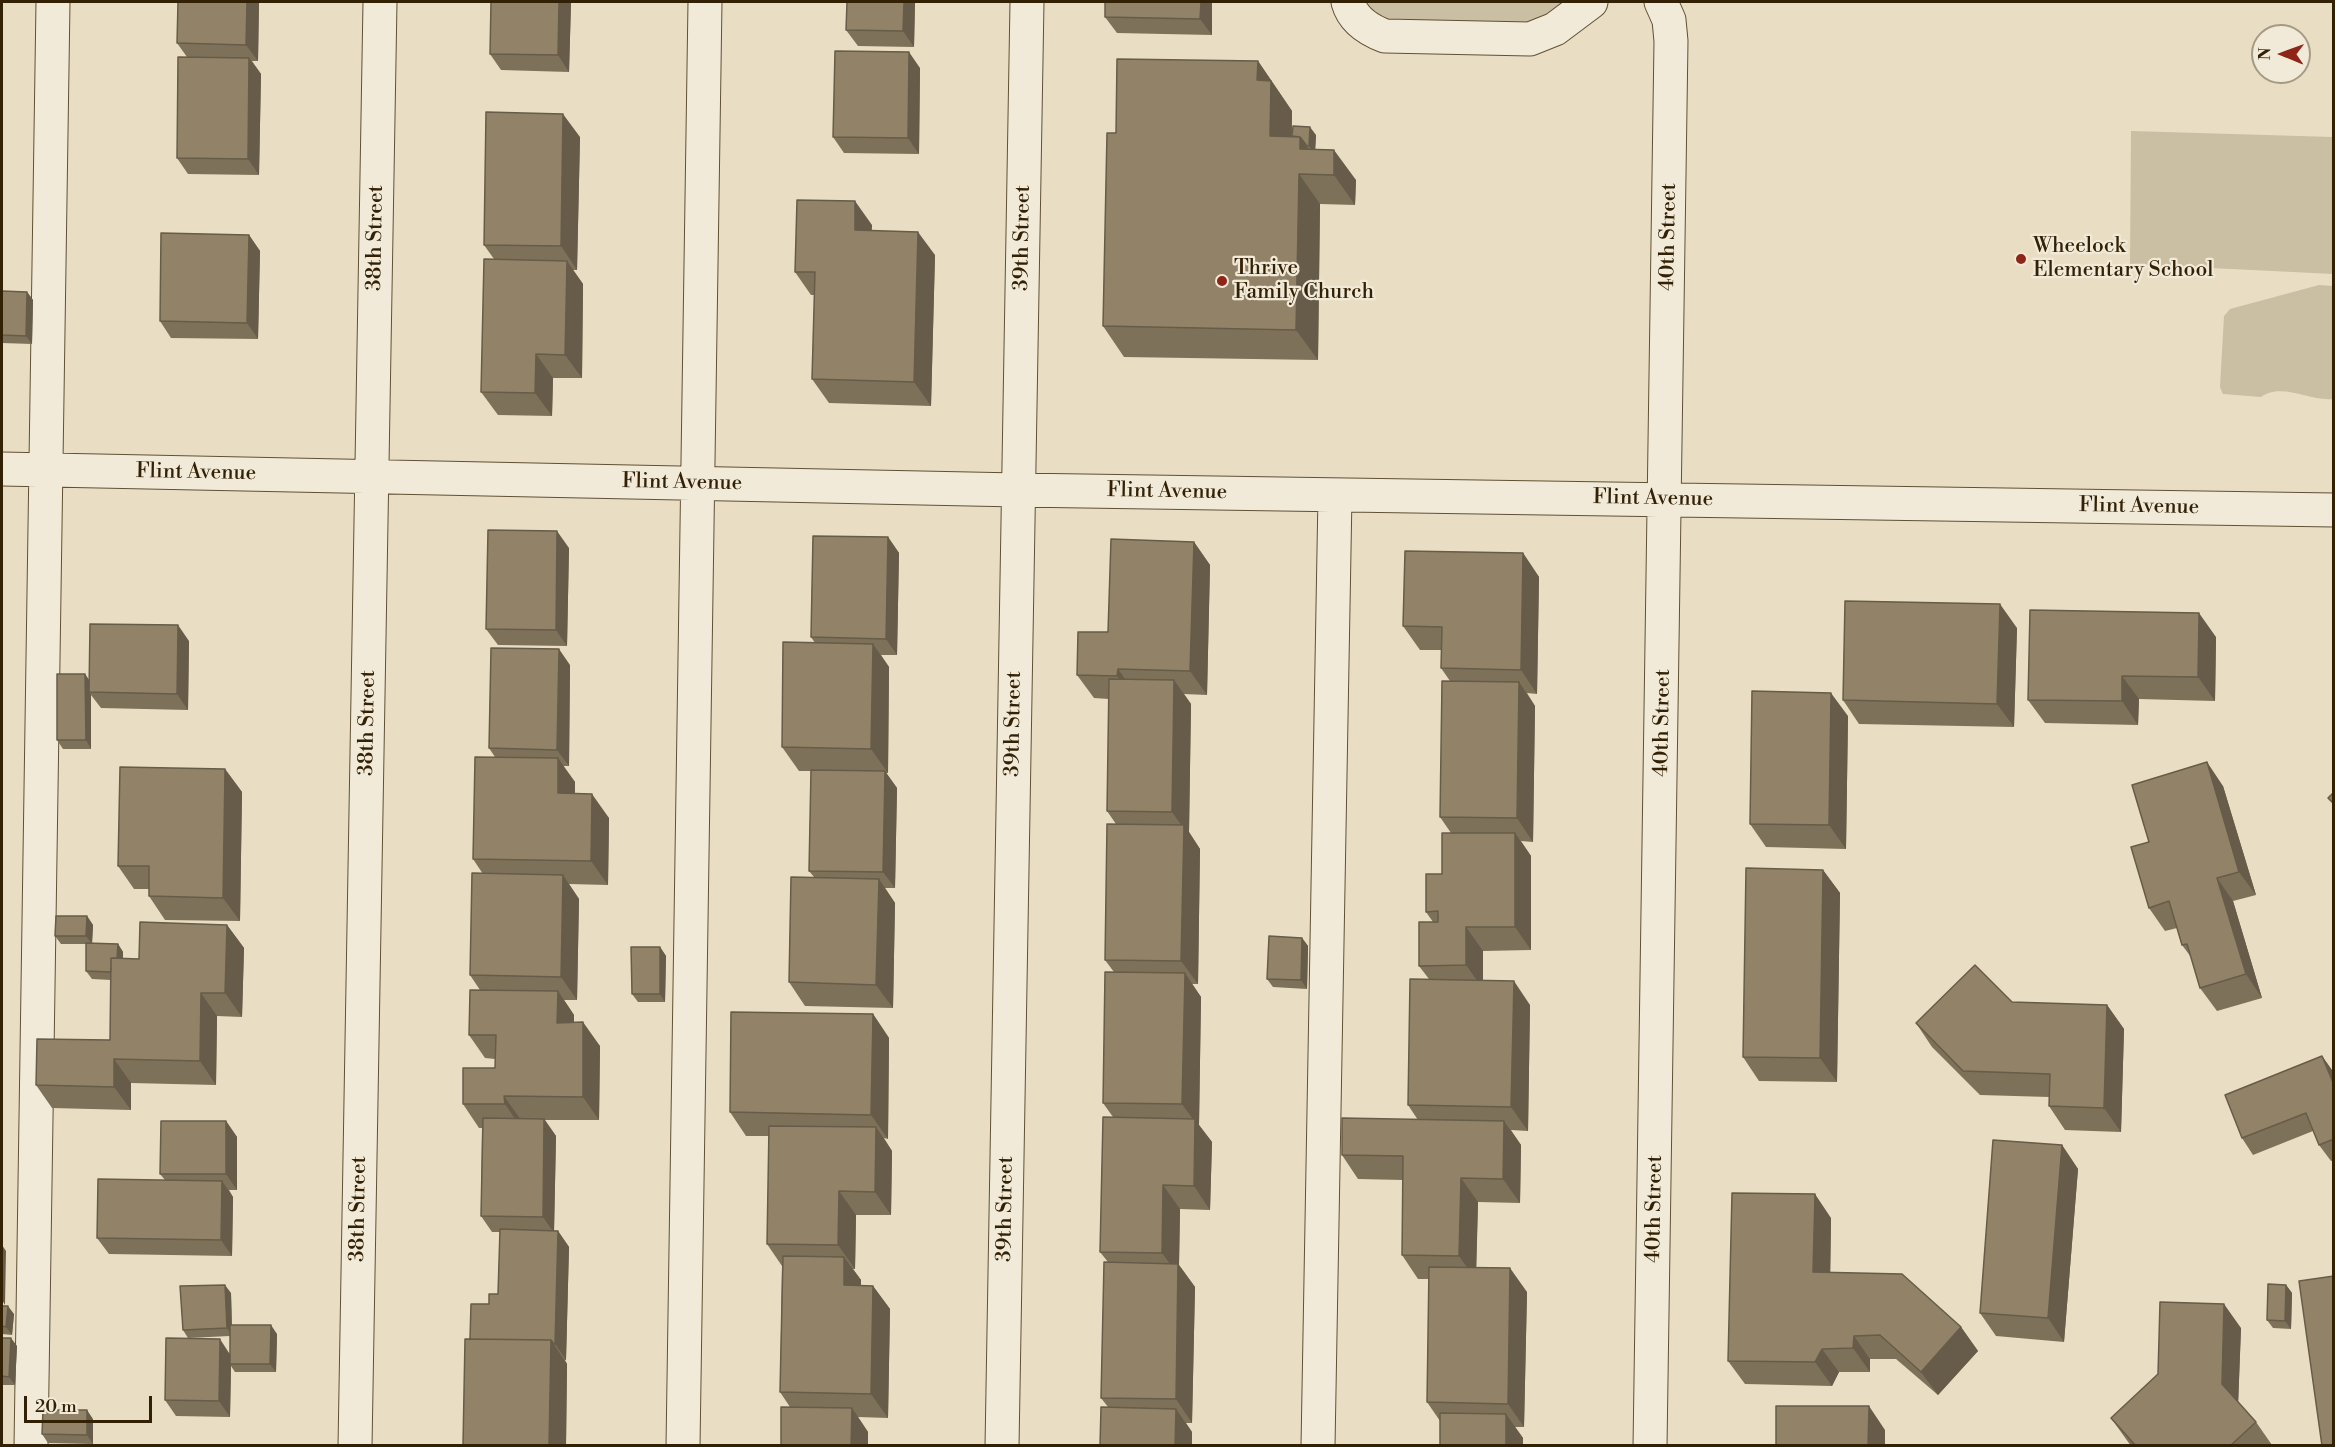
<!DOCTYPE html>
<html>
<head>
<meta charset="utf-8">
<style>
  body { margin:0 }
  #map { position:relative; width:2335px; height:1447px; overflow:hidden; background:#e9dec3; font-family:"Libre Bodoni",serif }
  canvas { display:block }
  .frame { position:absolute; inset:0; border:3px solid #332106; pointer-events:none }
  .north { position:absolute; left:2251px; top:24px; width:60px; height:60px; box-sizing:border-box; background:#f1ead8; border:2px solid #a59a84; border-radius:50%; rotate:271deg; font-size:16px; font-weight:700; line-height:24px; text-align:center; color:#332106 }
  .north::after { content:''; display:block; margin:auto; width:21px; height:27px; background:#8f2418; clip-path:polygon(50% 0,100% 100%,50% 72%,0 100%) }
  .scale { position:absolute; left:24px; top:1396px; width:128px; height:27px; box-sizing:border-box; border:3px solid #332106; border-top:0; padding-left:8px; font-size:18px; line-height:21px; white-space:nowrap; color:#332106; -webkit-text-stroke:4px #f1ead8; paint-order:stroke }
</style>
</head>
<body>
<div id="map">
<canvas width="2335" height="1447"></canvas>
<div class="frame"></div>
<div class="north">N</div>
<div class="scale">20 m</div>
</div>
<script>
const ctx = document.querySelector('canvas').getContext('2d');
ctx.lineJoin = 'round';
function paint(path, color) { ctx.fillStyle = color; ctx.fill(path, 'evenodd'); }
function trace(path, color, width, dash) { ctx.strokeStyle = color; ctx.lineWidth = width; ctx.lineCap = dash ? 'butt' : 'round'; ctx.setLineDash(dash || []); ctx.stroke(path); }
function label(font, color, halo, rows, align = 'center') {
  ctx.font = font + ' "Libre Bodoni",serif'; ctx.lineWidth = 4.5; ctx.setLineDash([]); ctx.textBaseline = 'middle'; ctx.strokeStyle = halo; ctx.fillStyle = color; for (const [text, x, y, turn = 0] of rows) {
    ctx.save(); ctx.translate(x, y); ctx.rotate((+turn || 0) * Math.PI / 180); ctx.textAlign = isNaN(turn) ? turn : align; if (halo) ctx.strokeText(text, 0, 0); ctx.fillText(text, 0, 0); ctx.restore();
  }
}
paint(new Path2D(`
  M1362 2H1562L1560 6 1535 24 1393 22 1376 17Z
  M2131 131 2333 137V274L2130 264Z
  M2319 285 2333 286V399C2311 402 2282 382 2261 397L2223 394 2220 387 2224 316 2230 309Z`), '#cabea3');
const minor = new Path2D(`
  M1348 2C1353 20 1369 30 1385 36L1530 39 1555 29 1591 2
  M2 469 1018 490 2334 510
  M31 1446 53 2
  M355 1446 380 2
  M683 1446 705 2
  M1002 1446 1027 2
  M1318 1446 1335 495
  M1650 1446 1671 41 1669 20 1661 2`);
trace(minor, '#605035', 35);
trace(minor, '#f1ead8', 33);
paint(new Path2D(`
  M178 2H259L258 61H252L261 74 259 175 188 174 177 158 187 57 177 43Z
  M915 2 914 47 858 46 846 30Z
  M1105 2H1212V35L1117 33 1105 17Z
  M571 3 569 72 501 70 490 54Z
  M1258 61 1292 111V136L1316 135 1315 149 1356 180 1355 205 1320 204 1318 360 1124 357 1103 326 1116 133Z
  M920 68 919 154 844 153 833 137Z
  M580 137 577 270H573L583 284 582 378H553L552 416 498 415 481 392 494 259 484 245Z
  M872 225 871 230 935 255 931 406 829 403 812 379 815 295H811L795 272Z
  M249 235 260 251 258 339 171 338 160 321Z
  M2 291 27 292 33 300 32 344 2 343Z
  M888 537 899 553 897 655H881L889 667 888 773H886L897 788 895 888H885L895 903 893 1008 805 1006 789 982 814 877 809 871 811 771H799L782 747 815 643 811 637Z
  M1194 542 1210 565 1207 695 1184 694 1191 704 1189 832 1200 849 1198 984H1192L1201 997 1199 1125 1212 1142 1210 1210 1180 1209 1179 1265 1195 1287 1192 1423H1186L1192 1432 1108 1407 1101 1398 1108 1262 1100 1252 1113 1117 1103 1103 1114 972 1105 960 1116 824 1107 811 1109 699 1094 698 1077 675 1108 632Z
  M569 548 567 646 498 645 486 629Z
  M1523 553 1539 577 1537 694 1527 693 1535 706 1533 842 1521 841 1531 856V950L1483 951V980L1530 1005 1528 1131 1511 1130 1521 1145 1520 1203 1478 1202 1476 1268 1527 1292 1524 1427H1515L1523 1438V1446H1440V1421L1427 1402 1429 1279H1418L1402 1255 1403 1180 1358 1179 1342 1155 1418 1120 1408 1105 1429 979 1419 966 1433 922 1426 912 1442 874 1451 833 1440 817 1450 681 1441 668V650H1420L1403 626Z
  M2017 628 2014 727 1859 724 1843 700Z
  M2216 637 2215 701 2139 699 2138 725 2045 723 2028 700Z
  M189 641 188 710 101 708 91 695V749H63L57 740 85 674 89 680Z
  M570 665 569 766H563L575 782V794L609 818 608 885 569 884 579 899 577 1000H564L574 1015V1022L600 1046 599 1120H545L556 1136 554 1231H558L569 1247 566 1360H565L567 1364 566 1446H463L470 1339 489 1304 498 1294 500 1232H492L481 1216 482 1128H479L463 1104 495 1068V1059L485 1058 469 1035 480 990 470 975 483 874 473 859 495 757 489 748Z
  M1848 716 1846 849 1766 847 1750 824Z
  M225 769 242 792 240 921 165 920 149 896V889H134L118 866Z
  M2223 786 2256 895 2233 901 2262 998 2217 1011 2200 988 2191 957 2182 945 2177 928 2165 931 2149 908V842Z
  M1823 870 1840 893 1837 1082 1759 1081 1743 1057Z
  M87 916 93 925 92 943 118 944 123 952V958L139 959 227 925 244 948 242 1017 217 1016 216 1085 131 1083V1110L52 1108 36 1085 110 1040 111 980 92 979 86 971V944H61L55 936Z
  M1302 938 1308 946 1307 989 1273 987 1267 979Z
  M660 947 666 956 665 1002H638L632 994Z
  M2012 1002 2107 1005 2124 1029 2121 1132 2065 1130 2049 1106V1097L1980 1095 1932 1047 1916 1023Z
  M873 1014 889 1038 888 1139 884 1138 892 1151 891 1215H856L855 1269H853L861 1280V1285L873 1286 890 1309 888 1418 858 1417 868 1432V1446H781L790 1407 780 1392 782 1266 767 1244 769 1136H746L730 1112Z
  M2322 1056 2334 1073V1160L2331 1161 2319 1145 2313 1131 2253 1155 2242 1138Z
  M226 1121 237 1137V1190H229L233 1197 232 1256 109 1254 97 1238 165 1180 160 1174Z
  M2062 1145 2078 1169 2064 1342 1996 1336 1980 1313Z
  M1831 1218 1830 1273 1961 1327 1978 1351 1938 1395 1896 1359H1870V1372H1839L1832 1386 1745 1384 1728 1361Z
  M2286 1285 2292 1293 2291 1329 2273 1328 2267 1320Z
  M231 1293 232 1325 277 1334 276 1372H235L231 1366 230 1417 176 1416 165 1400 230 1353V1336L188 1338 183 1330Z
  M2 1306 14 1314 12 1335 2 1334Z
  M2241 1328 2238 1403 2256 1422 2272 1445 2131 1446 2111 1418Z
  M2 1338 17 1346 15 1385H2Z
  M93 1419V1444L48 1443 42 1434Z`), '#7e7159');
paint(new Path2D(`
  M247 2H259L258 61 246 45Z
  M559 2H569L571 3 569 72 558 55Z
  M904 2H915L914 47 903 31Z
  M1201 2H1212V35L1200 19Z
  M909 52 920 68 919 154 908 138Z
  M249 58 261 74 259 175 248 159Z
  M1258 61 1292 111 1291 166 1270 136 1257 80Z
  M563 114 580 137 577 270 561 246Z
  M1310 127 1316 135 1315 155 1309 146Z
  M1300 137 1321 167 1300 149Z
  M1334 150 1356 180 1355 205 1334 175Z
  M1299 174 1320 204 1318 360 1296 330Z
  M855 201 872 225 871 254 855 230Z
  M918 232 935 255 931 406 914 382Z
  M249 235 260 251 258 339 247 323Z
  M567 261 583 284 582 378 565 355Z
  M27 292 33 300 32 344 26 336Z
  M536 354 553 378 552 416 535 393Z
  M557 531 569 548 567 646 556 630Z
  M888 537 899 553 897 655 886 639Z
  M1194 542 1210 565 1207 695 1190 671Z
  M1523 553 1539 577 1537 694 1521 670Z
  M2000 604 2017 628 2014 727 1997 704Z
  M2199 613 2216 637 2215 701 2198 677Z
  M178 625 189 641 188 710 177 694Z
  M873 644 889 667 888 773 871 749Z
  M559 649 570 665 569 766 557 750Z
  M1118 669 1134 692 1133 700 1117 676Z
  M85 674 91 683 89 692 91 695V749L86 740Z
  M2122 676 2139 699 2138 725 2122 701Z
  M1174 680 1191 704 1189 832 1200 849 1198 984 1181 961 1184 829 1172 812Z
  M1519 682 1535 706 1533 842 1517 818Z
  M1831 693 1848 716 1846 849 1829 825Z
  M558 758 575 782 574 817 558 793Z
  M2207 762 2223 786 2256 895 2239 872Z
  M225 769 242 792 240 921 223 898Z
  M885 771 897 788 895 888 883 872Z
  M592 794 609 818 608 885 591 861Z
  M1515 833 1531 856V950L1515 927Z
  M1823 870 1840 893 1837 1082 1820 1058Z
  M563 875 579 899 577 1000 561 977Z
  M2217 878 2233 901 2262 998 2246 974Z
  M879 879 895 903 893 1008 876 985Z
  M87 916 93 925 92 944 86 936Z
  M227 925 244 948 242 1017 225 993Z
  M1466 927 1483 951V989L1466 965Z
  M1302 938 1308 946 1307 989 1301 980Z
  M118 944 123 952V980L117 972Z
  M660 947 666 956 665 1002 660 994Z
  M1185 973 1201 997 1199 1125 1212 1142 1210 1210 1194 1186 1195 1122 1182 1104Z
  M1514 981 1530 1005 1528 1131 1511 1107Z
  M558 991 574 1015V1046L557 1023Z
  M201 993 217 1016 216 1085 200 1061Z
  M2107 1005 2124 1029 2121 1132 2104 1108Z
  M873 1014 889 1038 888 1139 871 1115Z
  M583 1022 600 1046 599 1120 583 1097Z
  M2322 1056 2334 1073V1085Z
  M114 1059 131 1083V1110L114 1087Z
  M504 1096 521 1120V1128L505 1104Z
  M544 1119 556 1136 554 1233 543 1217Z
  M226 1121 237 1137V1190L226 1174Z
  M1504 1121 1521 1145 1520 1203 1503 1179Z
  M876 1127 892 1151 891 1215 875 1192Z
  M2062 1145 2078 1169 2064 1342 2048 1318Z
  M1461 1178 1478 1202 1476 1280 1459 1256Z
  M222 1181 233 1197 232 1256 221 1240Z
  M1163 1185 1180 1209 1179 1265 1195 1287 1192 1423 1176 1399 1178 1275 1162 1253Z
  M839 1191 856 1215 855 1269 838 1245Z
  M1815 1194 1831 1218 1830 1296 1813 1272Z
  M558 1231 569 1247 566 1360 555 1344Z
  M2 1245 6 1251 5 1305 2 1300Z
  M844 1257 861 1280 860 1309 844 1285Z
  M1510 1268 1527 1292 1524 1427 1508 1404Z
  M225 1285 231 1293 232 1336 227 1328Z
  M2286 1285 2292 1293 2291 1329 2285 1321Z
  M873 1286 890 1309 888 1418 871 1394Z
  M2224 1304 2241 1328 2238 1408 2222 1384Z
  M8 1306 14 1314 12 1335 6 1327Z
  M271 1325 277 1334 276 1372 270 1364Z
  M1961 1327 1978 1351 1938 1395 1921 1372Z
  M1854 1336 1870 1359V1372L1853 1348Z
  M11 1338 17 1346 15 1385 9 1377Z
  M220 1339 231 1356 230 1364 231 1366 230 1417 219 1401Z
  M551 1340 567 1364 566 1446H549Z
  M1822 1349 1839 1372 1832 1386 1815 1362Z
  M1869 1406 1885 1430V1446H1868Z
  M852 1408 868 1432V1446H851Z
  M1176 1409 1192 1432V1446H1175Z
  M87 1410 93 1419V1444L87 1435Z
  M1506 1414 1523 1438V1446H1506Z`), '#665c49');
const building = new Path2D(`
  M178 2H247L246 45 177 43Z
  M491 2H559L558 55 490 54Z
  M847 2H904L903 31 846 30Z
  M1105 2H1201L1200 19 1105 17Z
  M835 51 909 52 908 138 833 137Z
  M178 57 249 58 248 159 177 158Z
  M1117 59 1258 61 1257 80 1271 81 1270 136 1300 137V149L1334 150V175L1299 174 1296 330 1103 326 1107 133H1116Z
  M486 112 563 114 561 246 484 245Z
  M1293 126 1310 127 1309 146H1307L1300 137 1292 136Z
  M797 200 855 201V230L918 232 914 382 812 379 815 272H795Z
  M161 233 249 235 247 323 160 321Z
  M484 259 567 261 565 355 536 354 535 393 481 392Z
  M2 291 27 292 26 336 2 335Z
  M488 530 557 531 556 630 486 629Z
  M813 536 888 537 886 639 811 637Z
  M1111 539 1194 542 1190 671 1118 669 1117 676 1077 675 1078 632H1108Z
  M1405 551 1523 553 1521 670 1441 668 1442 627 1403 626Z
  M1845 601 2000 604 1997 704 1843 700Z
  M2030 610 2199 613 2198 677 2122 676V701L2028 700Z
  M90 624 178 625 177 694 89 692Z
  M783 642 873 644 871 749 782 747Z
  M491 648 559 649 557 750 489 748Z
  M57 674H85L86 740H57Z
  M1109 679 1174 680 1172 812 1107 811Z
  M1442 681 1519 682 1517 818 1440 817Z
  M1752 691 1831 693 1829 825 1750 824Z
  M475 757 558 758V793L592 794 591 861 473 859Z
  M2207 762 2239 872 2217 878 2246 974 2200 988 2187 944 2182 945 2169 901 2149 908 2131 847 2149 842 2132 785Z
  M120 767 225 769 223 898 149 896V866H118Z
  M811 770 885 771 883 872 809 871Z
  M2334 792V804L2328 798Z
  M1107 824 1184 825 1181 961 1105 960Z
  M1442 833H1515V927H1466V965L1419 966V922H1438V911L1426 912V874H1442Z
  M1746 868 1823 870 1820 1058 1743 1057Z
  M472 873 563 875 561 977 470 975Z
  M791 877 879 879 876 985 789 982Z
  M56 916H87L86 936H55Z
  M140 922 227 925 225 993H201L200 1061 114 1059V1087L36 1085 37 1039 110 1040 111 958 139 959Z
  M1269 936 1302 938 1301 980 1267 979Z
  M86 943 118 944 117 958H111V972L86 971Z
  M631 947H660V994H632Z
  M1975 965 2012 1002 2107 1005 2104 1108 2049 1106 2050 1074 1963 1071 1916 1023Z
  M1105 972 1185 973 1182 1104 1103 1103Z
  M1410 979 1514 981 1511 1107 1408 1105Z
  M470 990 558 991 557 1023 583 1022V1097L504 1096 505 1104H463V1068H495L496 1035H469Z
  M731 1012 873 1014 871 1115 730 1112Z
  M2322 1056 2334 1085V1139L2319 1145 2306 1113 2242 1138 2225 1095Z
  M1103 1117 1195 1119 1194 1186 1163 1185 1162 1253 1100 1252Z
  M483 1118 544 1119 543 1217 481 1216Z
  M1342 1118 1504 1121 1503 1179 1461 1178 1459 1256 1402 1255 1403 1156 1342 1155Z
  M161 1121H226V1174H160Z
  M769 1126 876 1127 875 1192 839 1191 838 1245 767 1244Z
  M1993 1140 2062 1145 2048 1318 1980 1313Z
  M98 1179 222 1181 221 1240 97 1238Z
  M1732 1193 1815 1194 1813 1272 1902 1274 1961 1327 1921 1372 1880 1335 1854 1336 1853 1348 1822 1349 1815 1362 1728 1361Z
  M500 1229 558 1231 555 1344H554L551 1340 470 1339 471 1304H489V1294H498Z
  M783 1256 844 1257V1285L873 1286 871 1394 780 1392Z
  M1104 1262 1178 1264 1176 1399 1101 1398Z
  M1429 1267 1510 1268 1508 1404 1427 1402Z
  M2334 1276V1446H2322L2299 1281Z
  M2268 1284 2286 1285 2285 1321 2267 1320Z
  M225 1285 227 1328 183 1330 180 1286Z
  M2160 1302 2224 1304 2222 1384 2256 1422 2230 1446H2136L2111 1418 2158 1374Z
  M2 1306H8L6 1327 2 1326Z
  M230 1325H271L270 1364H230Z
  M2 1338H11L9 1377 2 1376Z
  M166 1338 220 1339 219 1401 165 1400Z
  M465 1339 551 1340 549 1446 463 1445Z
  M1776 1406H1869L1868 1446H1776Z
  M781 1407 852 1408 851 1446H781Z
  M1101 1407 1176 1409 1175 1446H1100Z
  M43 1410H87V1435L42 1434Z
  M1440 1413 1506 1414V1446H1440Z`);
paint(building, '#928368');
trace(building, '#665c49', 1.5);
for (const [x, y, r, color] of [
  [2021,259,6,"#8f2418"],
  [1222,281,6,"#8f2418"]
]) { const dot = new Path2D(); dot.arc(x, y, r, 0, 2 * Math.PI); ctx.fillStyle = color; ctx.fill(dot); trace(dot, '#f1ead8', 2); }
label('21px', '#332106', '#f1ead8', [
  ["40th Street",1669,237,-89],
  ["38th Street",376,238,-89],
  ["39th Street",1023,238,-89],
  ["Flint Avenue",196,473,1],
  ["Flint Avenue",682,483,1],
  ["Flint Avenue",1167,492,1],
  ["Flint Avenue",1653,499,1],
  ["Flint Avenue",2139,507,1],
  ["38th Street",368,723,-89],
  ["40th Street",1663,723,-89],
  ["39th Street",1014,724,-89],
  ["38th Street",359,1209,-89],
  ["39th Street",1006,1209,-89],
  ["40th Street",1655,1209,-89]
]);
label('21px', '#332106', '#f1ead8', [
  ["Wheelock",2033,247],
  ["Elementary School",2033,271],
  ["Thrive",1234,269],
  ["Family Church",1234,293]
], 'left');
</script>
</body>
</html>
